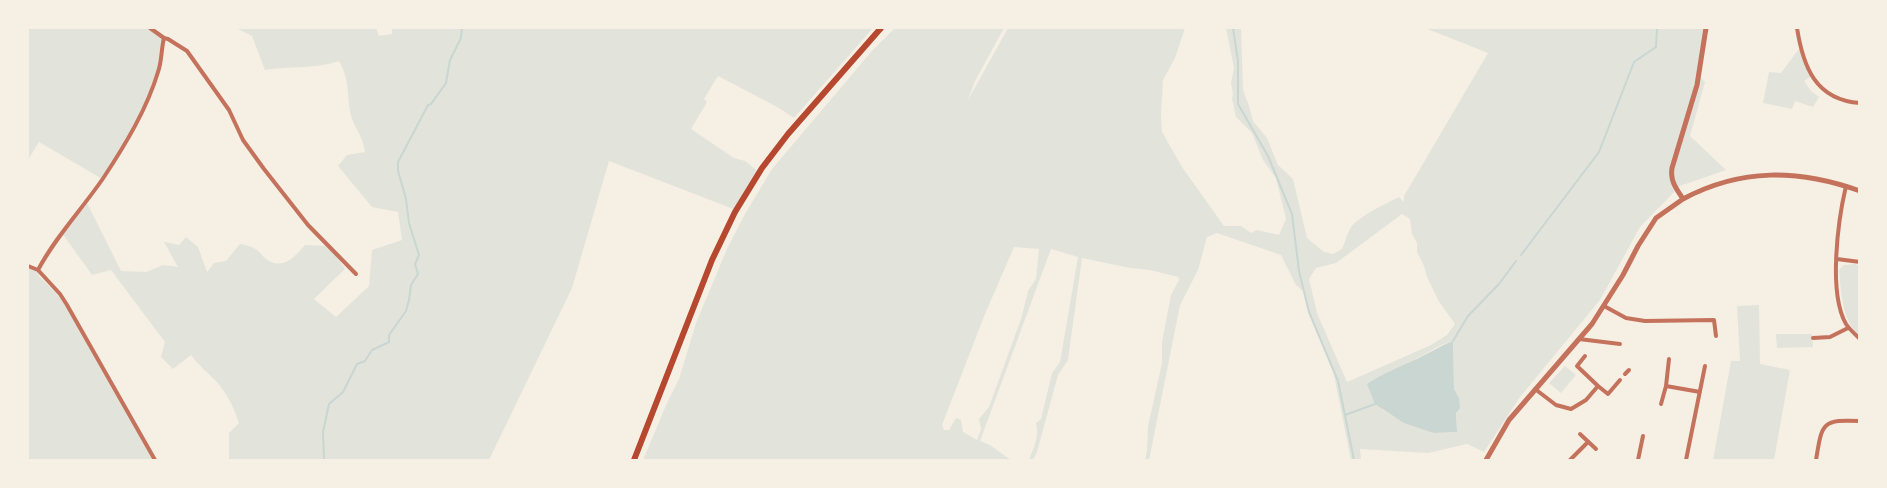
<!DOCTYPE html>
<html>
<head>
<meta charset="utf-8">
<style>
  body { margin:0 }
  #map { position:relative; width:1887px; height:488px; overflow:hidden; background:#f6efe4; font-family:Barlow,sans-serif }
  canvas { display:block }
  .frame { position:absolute; inset:0; border:29px solid #f6efe4; pointer-events:none }
</style>
</head>
<body>
<div id="map">
<canvas width="1887" height="488"></canvas>
<div class="frame"></div>
</div>
<script>
const ctx = document.querySelector('canvas').getContext('2d');
ctx.lineJoin = 'round';
function paint(path, color) { ctx.fillStyle = color; ctx.fill(path, 'evenodd'); }
function trace(path, color, width, dash) { ctx.strokeStyle = color; ctx.lineWidth = width; ctx.lineCap = dash ? 'butt' : 'round'; ctx.setLineDash(dash || []); ctx.stroke(path); }
paint(new Path2D(`
  M28 28H150L164 38C158 90 129 135 104 180L39 142 28 160Z
  M236 28H376L379 36 392 34V28H873L794 118 779 108 718 76 704 99 707 102 691 129 734 158 745 161 759 172 736 210 609 161 572 288 489 460H229V433L239 423C234 408 227 393 216 381 207 372 198 365 191 355L173 369 161 357 165 342 111 270 92 275 62 233 86 201 121 271 146 272 163 265 178 267 164 242 179 245 186 237 198 247 207 272 214 263 226 261 240 244C245 245 251 246 255 249 260 251 262 256 266 259 282 271 295 257 305 245L330 246 345 269 314 299 336 317 369 286 372 250 402 240 398 212 372 207 338 166 347 155 365 152C363 137 357 132 352 119 346 99 351 81 339 61 317 69 289 66 265 70L252 36Z
  M895 28H1004L975 81 968 100 1008 28H1185L1175 58 1163 80 1161 114 1162 132 1182 167 1224 226H1241L1251 233 1257 230 1279 235 1286 219 1276 178 1263 160 1252 133 1236 117 1232 99 1233 94 1231 83 1234 68 1226 28H1241L1243 90 1249 106 1253 121 1267 138 1278 165 1293 179 1307 238 1324 252 1333 254 1342 249C1345 243 1347 233 1351 227 1359 216 1387 203 1399 197L1404 202V196L1488 53 1425 28H1706L1699 76 1705 82 1690 136 1726 170 1680 186 1640 227 1600 300 1520 397 1484 452 1467 444 1428 453 1360 449 1361 460H1351L1332 365 1309 312 1304 292 1296 285 1281 255 1217 233 1207 237 1198 270 1180 305 1149 460H1145L1147 451 1148 426 1162 363V342L1171 295 1179 280 1178 277 1150 270 1130 268 1082 258 1068 360 1058 375 1037 452 1033 460H1029C1033 449 1040 436 1036 423L1041 419 1052 373 1060 362 1078 257 1051 249 980 441 990 445 1011 460H643L667 403 679 379 696 323 727 249 745 214 772 169 871 52ZM1402 214 1410 219 1412 234 1417 243V252L1424 266 1427 277 1438 300 1455 324 1447 335 1431 345 1347 382 1317 313 1309 279 1316 268 1336 263ZM1014 247 1039 249 1036 279 1028 291 1022 316 989 407 979 419 981 429 977 440 963 432 961 420 956 418 949 430H944L942 425 985 314ZM1453 341 1454 389 1459 398 1456 412 1457 432 1434 433 1390 414 1382 409 1416 359 1441 345Z
  M1801 46 1812 76 1804 81 1811 91 1819 97 1813 107 1795 101 1792 109 1763 103 1769 72 1781 73Z
  M1855 264 1859 265V336C1842 320 1841 292 1839 270L1844 265Z
  M28 266 38 270 39 276 56 293 66 307 155 460H28Z
  M1759 305 1760 364 1790 370 1774 460H1713L1731 361H1740L1737 306Z
  M1776 334H1812L1813 347 1777 348Z
  M1565 366 1576 375 1561 393 1549 383Z`), '#e2e4dc');
paint(new Path2D(`
  M1453 341 1454 389 1459 398 1460 408 1456 413 1457 432 1434 433 1404 423 1375 404 1367 384C1384 373 1399 367 1417 359 1429 353 1440 346 1453 341Z`), '#c9d6d2');
trace(new Path2D(`
  M1233 28 1238 61V104L1268 156 1292 214 1299 271 1309 312 1338 381 1354 460
  M1521 255 1599 152 1634 62 1656 47 1657 28
  M1453 341 1468 316 1499 284 1516 261
  M1345 415 1375 404
  M324 460 323 432 329 404 343 392 357 364 365 361 372 350 389 342V335L406 311 409 300 411 285 418 274 415 264 419 255 409 223 406 199 398 171V162L428 105 431 104 446 83 450 60 461 38 462 28`), '#c9d6d2', 2);
trace(new Path2D(`
  M150 28 164 38 168 39 187 51 229 110 243 140 264 169 308 225 356 274
  M1797 28C1803 66 1815 100 1860 103
  M1846 186C1838 220 1828 293 1846 324 1850 330 1855 334 1860 339
  M1837 259 1860 262
  M28 266 38 270
  M1604 306 1626 318 1645 321 1714 320 1716 336
  M1813 338 1830 337 1848 328
  M1579 339 1620 344
  M1585 356 1577 366 1598 386
  M1669 359 1666 386 1700 392
  M1625 374 1629 370
  M1535 389 1556 405 1571 409 1586 400 1598 386 1608 394 1620 380
  M1661 404 1666 386
  M1580 434 1596 449
  M155 460 67 305 60 294 38 270C56 236 83 208 104 177 125 145 147 109 158 72 162 61 161 50 164 38
  M1570 460 1588 442
  M1638 460 1643 436
  M1686 460 1705 366
  M1816 460C1822 424 1821 419 1860 421`), '#c5725c', 4);
trace(new Path2D(`
  M1683 199C1741 168 1798 169 1860 191
  M1486 460 1509 420 1592 324 1623 275 1638 246 1656 218 1683 199C1676 188 1670 181 1672 168L1697 85 1706 28`), '#c5725c', 5);
trace(new Path2D(`
  M634 460 712 260 735 212 762 168 788 134 881 28`), '#b5482f', 6);
</script>
</body>
</html>
